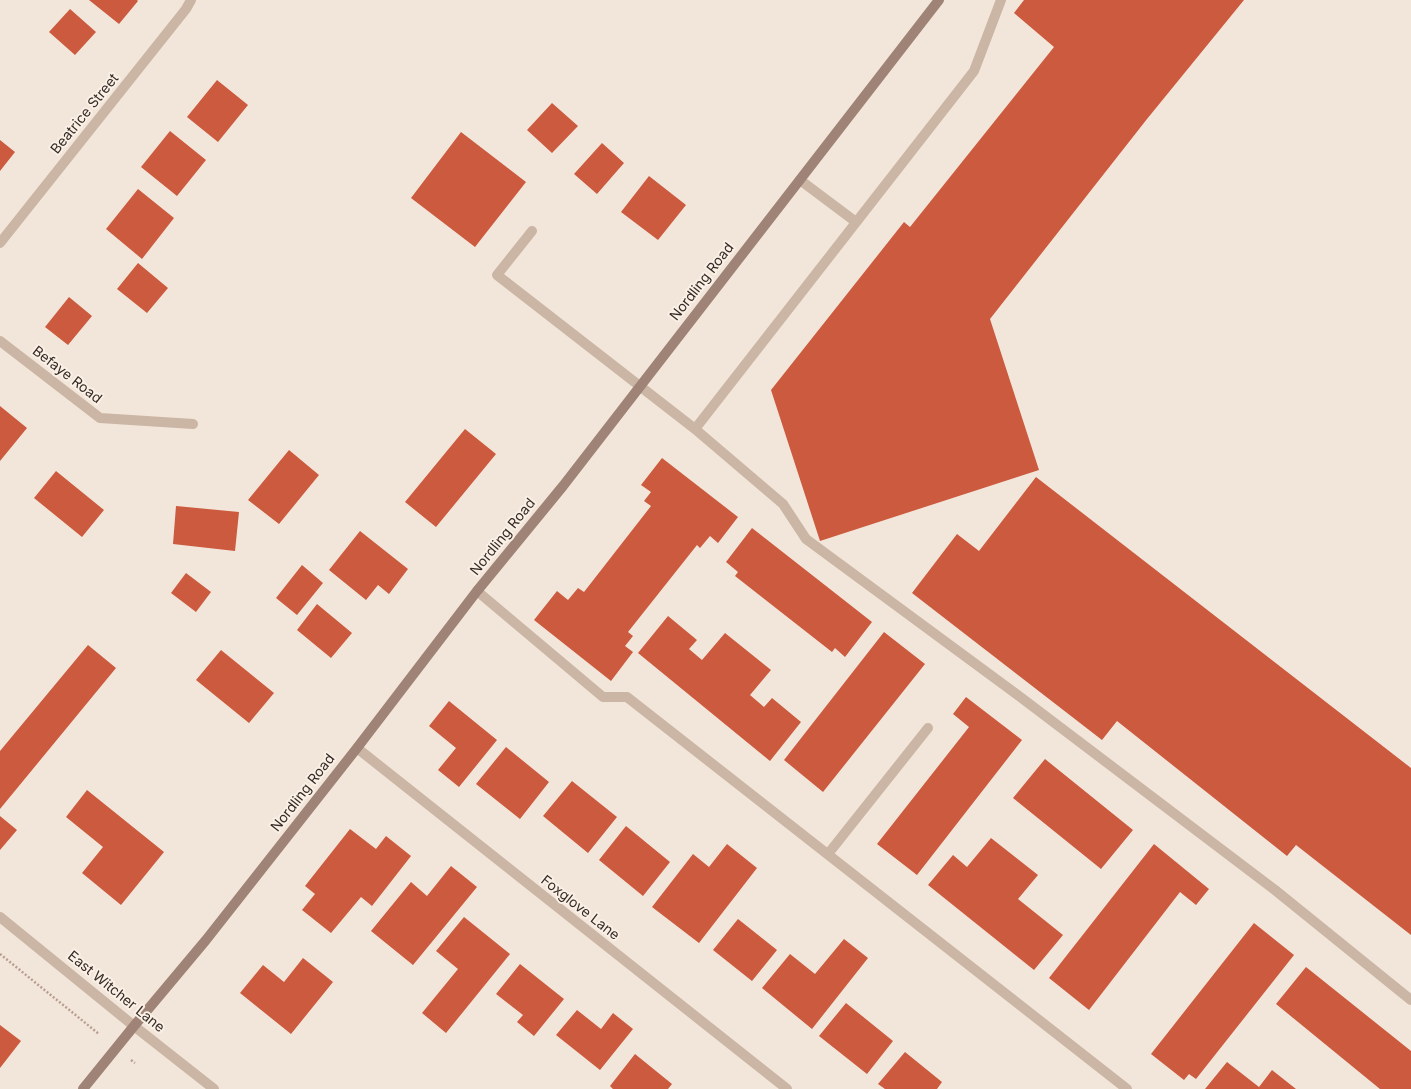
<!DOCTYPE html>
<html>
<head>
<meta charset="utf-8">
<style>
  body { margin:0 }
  canvas { display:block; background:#f2e5d9 }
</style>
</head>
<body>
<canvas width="1411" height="1089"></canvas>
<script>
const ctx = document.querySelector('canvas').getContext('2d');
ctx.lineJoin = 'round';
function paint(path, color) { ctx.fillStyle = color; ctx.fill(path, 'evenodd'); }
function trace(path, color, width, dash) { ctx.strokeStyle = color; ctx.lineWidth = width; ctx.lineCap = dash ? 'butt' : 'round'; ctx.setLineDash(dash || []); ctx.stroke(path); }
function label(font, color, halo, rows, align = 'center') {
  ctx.font = font + ' Inter,sans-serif'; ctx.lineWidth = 4; ctx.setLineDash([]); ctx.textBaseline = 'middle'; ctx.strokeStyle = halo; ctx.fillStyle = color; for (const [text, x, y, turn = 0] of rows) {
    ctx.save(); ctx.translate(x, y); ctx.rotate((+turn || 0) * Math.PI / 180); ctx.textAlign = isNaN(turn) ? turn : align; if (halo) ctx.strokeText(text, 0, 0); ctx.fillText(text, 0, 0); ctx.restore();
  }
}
paint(new Path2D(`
  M89 0H137L138 1 119 24Z
  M1024 0H1244L1147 119 990 319 1039 470 820 541 771 390 904 222 910 227 1054 47 1014 13Z
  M70 9 96 32 75 55 49 32Z
  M217 80 248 105 218 142 187 117Z
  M552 103 578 126 552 153 527 130Z
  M170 131 206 160 177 196 141 167Z
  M461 132 526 182 475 247 411 198Z
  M0 140 15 152 0 171Z
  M602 143 624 163 597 194 574 174Z
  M649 176 686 205 658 240 621 212Z
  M138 189 174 218 142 259 106 229Z
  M138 263 168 288 147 313 117 289Z
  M69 297 92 316 68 345 45 327Z
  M0 406 27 428 0 461Z
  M465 429 496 454 436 527 405 502Z
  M289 450 319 475 279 524 248 500Z
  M662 458 738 517 718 543 710 536 700 548 697 545 628 632 633 636 625 646 633 652 611 681 534 620 557 591 568 600 578 588 584 592 651 506 644 501 651 492 641 485Z
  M56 471 104 510 82 537 34 498Z
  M1036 477 1411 768V935L1296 845 1287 856 1117 721 1102 740 912 593 957 534 979 551Z
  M176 506 239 512 235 551 173 544Z
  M752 528 872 622 845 657 835 648 832 652 735 576 738 572 726 562Z
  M360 531 408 569 389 594 378 585 366 600 329 570Z
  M302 565 323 583 297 615 276 598Z
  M186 573 211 592 196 612 171 593Z
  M317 604 352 633 331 658 297 630Z
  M668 616 697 640 689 649 702 660 725 633 771 670 750 695 764 707 772 698 801 722 770 761 638 653Z
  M884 632 925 664 823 792 784 760Z
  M88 645 116 668 0 809V751Z
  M221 650 274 693 249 723 196 680Z
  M966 697 1022 740 917 875 877 844 969 727 953 714Z
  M449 701 497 740 459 787 438 770 456 748 429 726Z
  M506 747 549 782 520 819 476 784Z
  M1045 759 1133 830 1101 869 1013 798Z
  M572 781 617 817 588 853 543 816Z
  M87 790 164 852 121 905 82 873 103 847 66 817Z
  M0 816 17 830 0 850Z
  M626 826 670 862 643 896 599 860Z
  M350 829 376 849 386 836 411 856 372 906 361 897 331 933 302 910 315 894 305 886Z
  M991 838 1038 875 1018 899 1063 935 1034 970 928 885 953 855 967 867Z
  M727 844 757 868 699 943 652 907 693 854 709 867Z
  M1154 844 1209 889 1196 905 1180 892 1089 1010 1049 978Z
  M451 866 477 887 413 965 371 931 411 882 427 896Z
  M464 917 510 954 446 1033 422 1013 458 969 436 951Z
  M738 919 777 950 752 981 713 950Z
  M1254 923 1294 955 1196 1079 1189 1074 1184 1080 1151 1054Z
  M844 939 868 958 812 1029 762 988 790 954 815 974Z
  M303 958 333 982 291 1034 240 993 263 965 284 982Z
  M520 964 564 999 534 1036 517 1022 523 1015 496 994Z
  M1306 967 1411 1051V1089H1380L1276 1004Z
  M846 1003 893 1041 867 1074 819 1036Z
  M577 1010 601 1029 613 1013 633 1029 600 1070 556 1035Z
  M0 1025 21 1041 0 1068Z
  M905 1052 942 1082 937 1089H885L878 1084Z
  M635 1054 672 1084 668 1089H613L610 1086Z
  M1227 1062 1259 1087 1272 1070 1296 1089H1205Z`), '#cc5a3e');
trace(new Path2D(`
  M0 954 99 1034
  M131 1060 135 1063`), '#b79e8f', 2.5, [2, 2]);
trace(new Path2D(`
  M800 180 856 222
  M532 231 497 275 695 429 974 71 1001 0
  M695 429 783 504 806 539 1019 696 1275 890 1411 1000
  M477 591 603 697H627L1127 1089
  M828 854 928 728`), '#cbb5a4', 10);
trace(new Path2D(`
  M0 243 186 9 191 0
  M0 341 100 418 193 424
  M357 748 787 1089
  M0 917 134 1026 214 1089`), '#cbb5a4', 10);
trace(new Path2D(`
  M83 1089 134 1026 206 940 357 748 477 591 563 486 939 0`), '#9f8376', 10);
label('14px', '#362b26', '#faf0e5', [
  ["Beatrice Street",85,114,-51],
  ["Nordling Road",702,282,-52],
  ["Befaye Road",67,375,38],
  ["Nordling Road",503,537,-51],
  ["Nordling Road",303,793,-52],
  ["Foxglove Lane",580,908,38],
  ["East Witcher Lane",116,992,39]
]);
</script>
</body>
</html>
